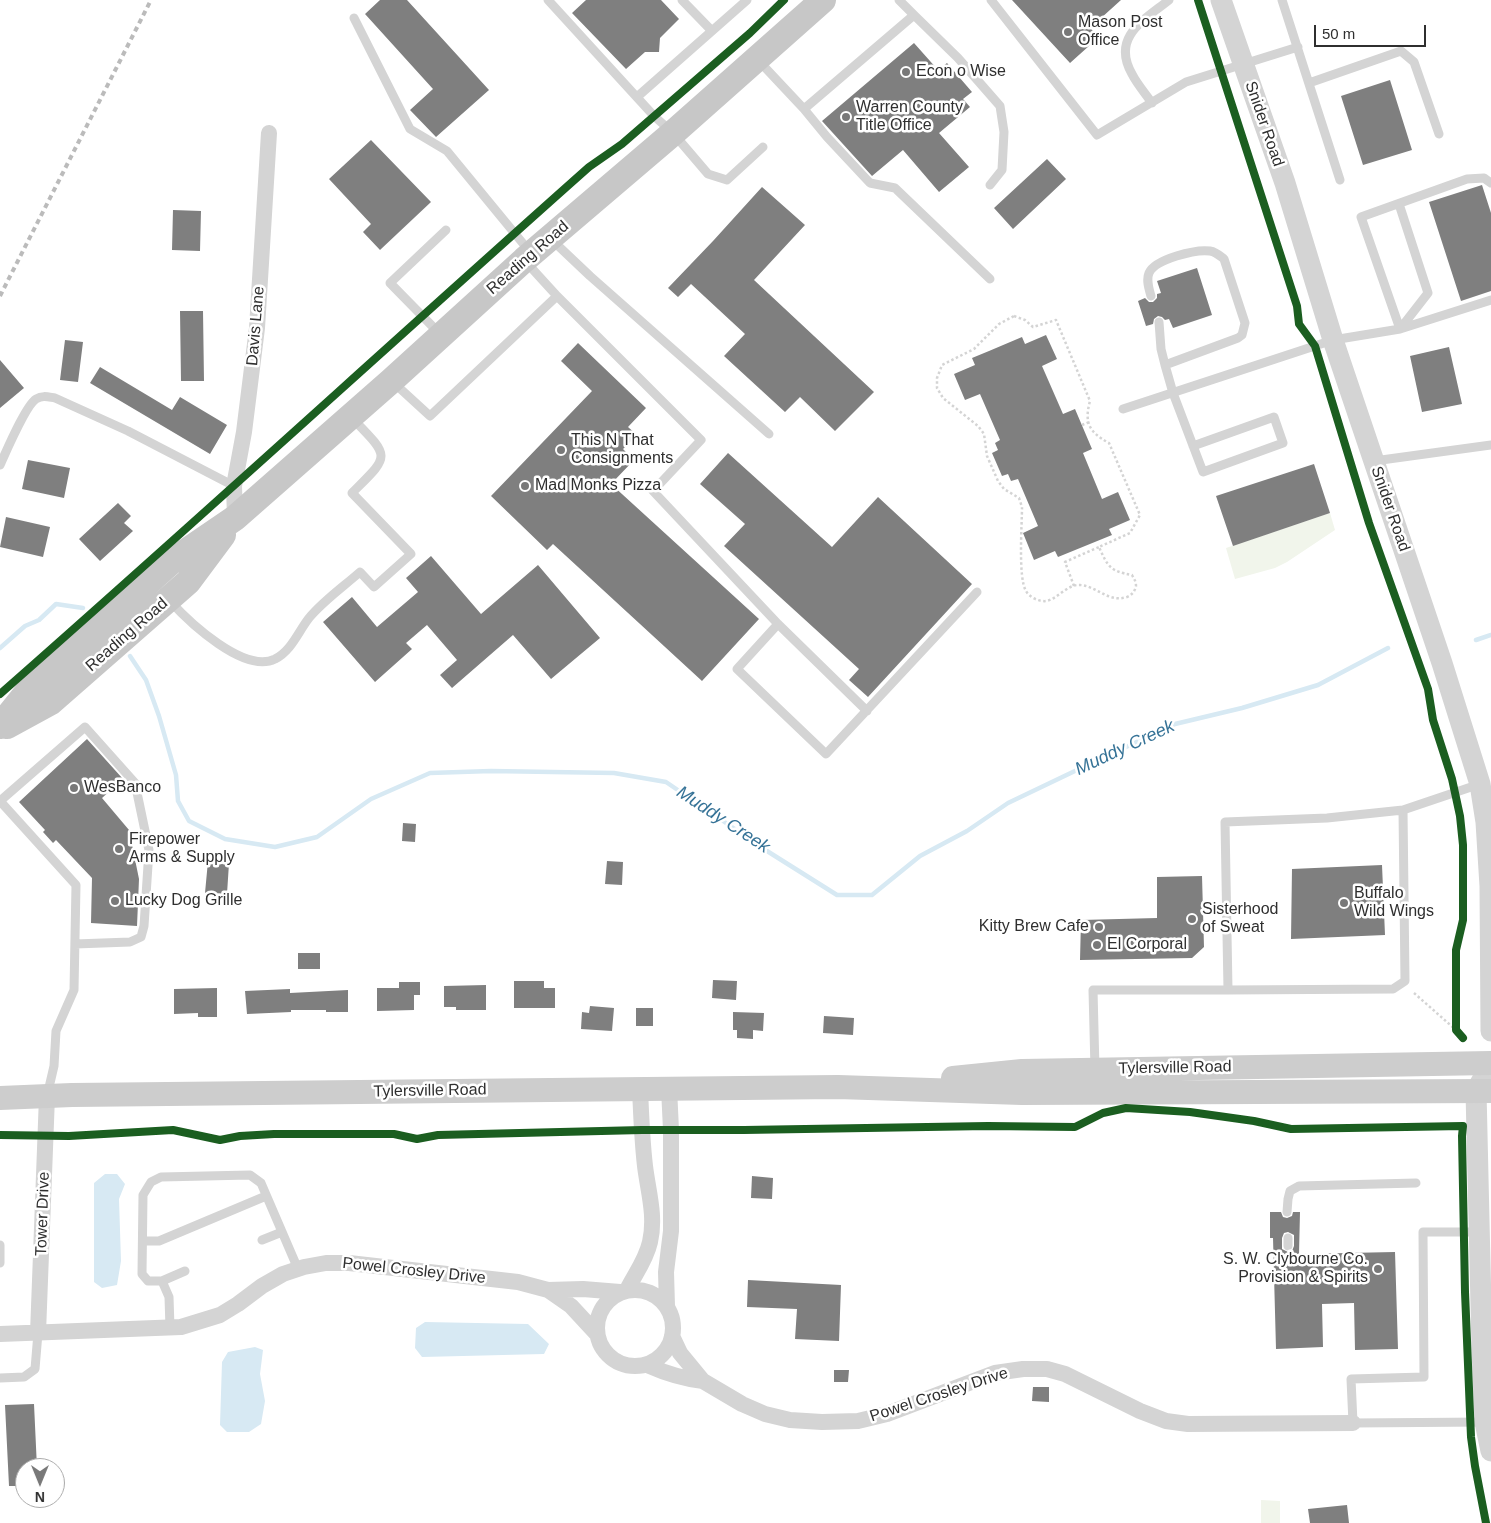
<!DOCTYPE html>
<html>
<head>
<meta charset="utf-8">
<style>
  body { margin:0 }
  #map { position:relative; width:1491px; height:1523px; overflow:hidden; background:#fff; font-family:Helvetica,sans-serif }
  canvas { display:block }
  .north { position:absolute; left:15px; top:1458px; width:50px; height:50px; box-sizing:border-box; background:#fff; border:1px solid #acacac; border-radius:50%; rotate:180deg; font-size:14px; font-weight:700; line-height:20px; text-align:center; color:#2f2f2f }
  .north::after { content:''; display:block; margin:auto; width:18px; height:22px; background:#787878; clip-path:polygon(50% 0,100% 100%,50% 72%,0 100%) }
  .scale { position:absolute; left:1314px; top:25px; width:112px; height:22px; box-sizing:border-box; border:2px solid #2f2f2f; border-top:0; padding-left:6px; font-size:15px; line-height:18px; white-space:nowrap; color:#2f2f2f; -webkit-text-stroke:4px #fff; paint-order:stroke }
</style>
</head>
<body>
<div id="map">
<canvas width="1491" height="1523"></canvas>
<div class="north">N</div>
<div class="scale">50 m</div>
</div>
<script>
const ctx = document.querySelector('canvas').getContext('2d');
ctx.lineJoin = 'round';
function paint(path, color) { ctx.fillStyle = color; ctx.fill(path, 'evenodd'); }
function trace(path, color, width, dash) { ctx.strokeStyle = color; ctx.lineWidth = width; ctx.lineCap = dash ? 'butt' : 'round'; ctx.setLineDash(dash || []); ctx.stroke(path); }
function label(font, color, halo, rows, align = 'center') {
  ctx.font = font + ' Helvetica,sans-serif'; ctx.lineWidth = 5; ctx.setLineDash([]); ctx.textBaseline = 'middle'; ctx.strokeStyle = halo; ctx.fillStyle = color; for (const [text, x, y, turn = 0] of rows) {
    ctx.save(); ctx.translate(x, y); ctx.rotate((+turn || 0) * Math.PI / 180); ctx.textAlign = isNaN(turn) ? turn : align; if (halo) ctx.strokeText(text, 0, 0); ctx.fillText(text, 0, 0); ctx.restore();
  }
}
paint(new Path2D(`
  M1330 513 1335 530 1287 562 1275 568 1235 579 1226 548Z
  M1261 1500 1280 1501V1523H1261Z`), '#f1f5eb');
paint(new Path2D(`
  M105 1174H117L125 1184 119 1199 121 1261 117 1285 102 1288 94 1282V1183Z
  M425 1322 528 1324 549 1344 544 1354 422 1357 415 1348 416 1328Z
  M255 1347 263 1350 260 1374 265 1401 261 1424 249 1432H227L220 1425 222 1362 228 1352Z`), '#d7e9f3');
trace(new Path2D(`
  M1476 640 1491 635
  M0 648 25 626 39 620 56 604 83 608
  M130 656 146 680 159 716 176 775 178 801 189 821 225 839 275 847 317 837 371 799 430 773 491 771 614 773 666 782 767 851 837 895H872L920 856 967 831 1008 803 1077 770 1175 724 1242 708 1318 685 1388 648`), '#d7e9f3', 4.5);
paint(new Path2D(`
  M380 0H407L489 90 436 137 410 110 433 89 365 14Z
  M586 0H661L679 19 660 38 659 52H645L626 69 572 13Z
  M1012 0H1121L1090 28 1099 37 1070 63Z
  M914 43 938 70 947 63 972 92 963 99 970 107 939 133 969 167 939 192 903 150 872 176 822 121Z
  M1390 80 1412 150 1363 165 1341 96Z
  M371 140 431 202 380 250 363 232 371 224 329 179Z
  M1047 159 1066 179 1013 229 994 208Z
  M1482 185 1491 213V291L1461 301 1429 202Z
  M762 187 805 225 754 280 874 392 835 431 800 397 785 412 724 356 745 334 691 284 678 297 668 288 713 241Z
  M173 210 201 211 200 251 172 250Z
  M1197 268 1212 315 1173 328 1169 319 1165 320 1162 317 1158 316 1154 319 1153 324 1146 326 1138 301 1145 298 1149 302H1153L1157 298V294L1161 293 1157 281Z
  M180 311H203L204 381H181Z
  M1046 335 1057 359 1042 366 1063 414 1075 409 1092 449 1083 453 1102 499 1118 492 1130 520 1109 529 1112 535 1058 557 1055 551 1034 560 1023 533 1038 526 1018 479 1011 481 1008 474 1002 476 992 453 998 450 995 443 1000 440 980 394 965 400 954 374 975 365 972 358 989 351 1022 337 1025 344Z
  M65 340 83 342 78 382 60 380Z
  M578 343 646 408 628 427 637 435 623 449 634 460 611 484 759 619 702 681 553 544 547 550 491 496 592 391 561 361Z
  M1449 347 1462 404 1422 412 1410 356Z
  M0 360 24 388 0 408Z
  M100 367 172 410 180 397 227 425 210 454 90 383Z
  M728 453 832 547 878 497 972 584 868 697 849 680 859 669 724 546 745 524 700 484Z
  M28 460 70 468 64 498 22 489Z
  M1314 464 1330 513 1233 546 1216 496Z
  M118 503 131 516 124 523 133 531 100 561 79 539Z
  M6 517 50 527 43 557 0 547Z
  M431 556 481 614 538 565 600 638 551 679 513 635 452 688 440 675 457 660 427 625 406 643 412 649 375 682 323 622 352 597 377 627 418 592 406 578Z
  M87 739 123 779 102 798 129 830 139 879 137 926 91 923 92 878 56 840 53 843 43 832 45 830 19 802Z
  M403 823 416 824 415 842 402 841Z
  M208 861 229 863 227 894 205 893Z
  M607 861 623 862 622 885 605 884Z
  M1382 865 1385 935 1291 939 1292 869Z
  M1202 876 1204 947 1192 958 1080 960 1081 920 1157 918V877Z
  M298 953H320V969H298Z
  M713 980 737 981 736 1000 712 998Z
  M514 981H544V988H555V1008H514Z
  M399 982H420V995H414V1010L377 1011V988H399Z
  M486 985V1010H456V1007H444V986Z
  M217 988V1017H198V1013L174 1014V989Z
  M290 989V993L348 990V1012H326V1010H291V1012L247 1014 245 991Z
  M590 1006 614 1008 612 1031 581 1029 582 1012 589 1013Z
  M636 1008H653V1026H636Z
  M733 1012 764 1013 763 1031 753 1030V1039L737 1038V1030H733Z
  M824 1016 854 1018 853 1035 823 1033Z
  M752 1176 773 1178 772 1199 751 1198Z
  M1270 1212H1281L1283 1217 1287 1218 1292 1216 1293 1212H1300L1299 1254 1395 1252 1398 1349 1355 1350 1354 1303 1322 1304 1323 1347 1276 1349 1273 1238H1270ZM1288 1232 1294 1235V1246L1292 1251 1288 1252 1282 1249V1238L1284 1233Z
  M748 1280 841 1285 839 1341 795 1339 797 1309 747 1307Z
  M834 1370H849L848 1382H834Z
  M1033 1387H1049V1402L1032 1401Z
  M34 1404 37 1468H25V1486H9L5 1405Z
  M1347 1505 1349 1523H1310L1308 1509Z`), '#7f7f7f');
trace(new Path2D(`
  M1014 316 1025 320 1033 327 1056 320 1090 401C1084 423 1089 432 1109 443L1140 515 1130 533 1099 547C1108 567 1110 571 1132 575 1134 579 1136 581 1136 586 1135 591 1132 595 1127 597 1108 603 1097 586 1080 585 1067 584 1058 599 1046 601 1039 602 1029 597 1026 591 1018 578 1022 525 1022 507L1019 498 1004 489 998 481 987 456 984 434 978 426 943 398 937 388V378L942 365 974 349 999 324Z
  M1082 425 1089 422
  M1074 586 1065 562 1099 547
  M1414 993 1456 1030`), '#d4d4d4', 2.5, [2.5, 2.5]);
trace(new Path2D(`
  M548 0 654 116 673 133 708 174 727 180 763 147
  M682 0 712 31
  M991 0 1097 135 1186 82 1298 47
  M1282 0 1340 180
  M914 15 958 58 1000 106 1004 132 1002 170 990 185
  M354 18 410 129 447 151 530 252
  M758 60 804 109 914 15 899 0
  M1309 83 1401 51 1414 62 1439 134
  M637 97 747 0
  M1152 103C1145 93 1137 84 1132 74 1111 37 1144 20 1169 0
  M804 109 827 137 870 183 895 188 990 279
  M1399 204 1428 293 1400 329
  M552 240 590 276 769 434
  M557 296 701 440 653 491 778 624 867 711
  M1151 296C1149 289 1146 280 1149 273 1155 259 1196 249 1210 251 1216 252 1219 255 1224 259L1245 323 1242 335 1238 338 1165 365 1173 393 1203 472 1283 443 1274 417 1193 446
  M1159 322 1161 349 1165 365
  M1400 329 1361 217 1467 179 1484 178 1491 183
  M439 333 390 283 446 230
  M394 383 430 416 557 296 526 262
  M1123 409 1333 340 1400 329 1491 300
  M1374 461 1491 445
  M0 465C6 452 26 405 36 399 43 395 48 397 55 398L128 431 234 486
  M170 601C189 622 244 674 275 659 292 650 298 632 309 618 323 601 343 587 360 572L374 587 411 554 352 493C390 455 391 458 353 419
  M778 624 737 669 826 754 977 592
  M0 801 85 727 135 783 149 850 144 926 141 937 130 942 75 944
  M0 801 76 885 74 990 56 1031 54 1066 47 1096
  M1403 810 1405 981 1393 989 1228 990 1225 822 1327 818 1403 810 1480 784
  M1095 1070 1093 990H1228
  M1287 1212 1288 1199 1290 1191 1299 1186 1416 1183
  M1479 1232H1423L1424 1377 1351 1379 1353 1423 1486 1422
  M1288 1238V1246
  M262 1240 282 1232
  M143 1241H159L266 1196
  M0 1245V1263
  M185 1271 162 1281H148L142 1274 143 1195 151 1182 161 1177 250 1175 261 1183 298 1269
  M162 1281 169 1297 170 1328
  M0 1378 24 1377 35 1369 38 1333`), '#d4d4d4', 9);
trace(new Path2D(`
  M235 518 234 486 244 432 257 328 269 133
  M597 1328a38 38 0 1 1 76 0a38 38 0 1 1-76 0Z
  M548 1290 571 1306 596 1333
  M627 1290C635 1274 646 1260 650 1242 656 1216 648 1191 645 1166 642 1140 641 1114 640 1088
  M667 1306 666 1272 671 1231V1130L669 1088
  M38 1333 47 1096
  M0 1334 181 1327 220 1315 238 1304 262 1286 283 1274 304 1267 326 1263H349L518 1282 548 1290 583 1289 620 1292
  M672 1336 680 1353 703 1381 742 1404 765 1414 790 1420 822 1422 858 1421 887 1414 995 1373 1023 1369H1047L1065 1374 1140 1411 1166 1421 1188 1424 1353 1423
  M647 1365C665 1373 683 1379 703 1381`), '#d4d4d4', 16);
trace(new Path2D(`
  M1221 0 1285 183 1333 340 1442 663 1480 784 1486 822 1490 886 1491 1031
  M1491 1064 1476 1091 1482 1349 1485 1422 1491 1451`), '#d4d4d4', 21);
trace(new Path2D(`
  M953 1078 1022 1071 1491 1063
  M0 1098 72 1095 838 1087 1022 1093 1491 1091`), '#cdcdcd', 24);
trace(new Path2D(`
  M0 726 33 685 172 561 235 518 391 381 524 260 673 133 823 0
  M7 726 51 702 188 582 223 535`), '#c7c7c7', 26);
trace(new Path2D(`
  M0 296 151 0`), '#bbb', 4, [5, 4]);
trace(new Path2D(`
  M1198 0 1297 306 1299 324 1315 346 1369 523 1428 689 1433 720 1452 779 1460 816 1463 845V920L1456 950V1030L1463 1038
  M0 694C198 520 392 342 589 167L622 144 750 33 784 0
  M0 1135 69 1136 173 1130 220 1140 240 1136 274 1134H394L417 1139 438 1135 642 1130H744L988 1126 1075 1127 1103 1113 1126 1108 1190 1112 1254 1121 1291 1129 1463 1126 1462 1136 1465 1292 1471 1437 1475 1466 1486 1523`), '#1b5e20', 8);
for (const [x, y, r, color] of [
  [1068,32,5,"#787878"],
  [906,72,5,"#787878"],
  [846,117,5,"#787878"],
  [561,450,5,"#787878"],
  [525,486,5,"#787878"],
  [74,788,5,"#787878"],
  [119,849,5,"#787878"],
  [115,901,5,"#787878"],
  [1344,903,5,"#787878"],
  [1192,919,5,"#787878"],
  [1099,927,5,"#787878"],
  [1097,945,5,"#787878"],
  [1378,1269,5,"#787878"]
]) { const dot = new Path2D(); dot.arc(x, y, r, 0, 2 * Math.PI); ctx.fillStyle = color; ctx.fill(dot); trace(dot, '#fff', 2); }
label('16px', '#2f2f2f', '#fff', [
  ["Mason Post",1078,23],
  ["Office",1078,41],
  ["Econ o Wise",916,72],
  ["Warren County",856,108],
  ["Title Office",856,126],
  ["This N That",571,441],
  ["Consignments",571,459],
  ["Mad Monks Pizza",535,486],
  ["WesBanco",84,788],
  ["Firepower",129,840],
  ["Arms & Supply",129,858],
  ["Buffalo",1354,894],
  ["Wild Wings",1354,912],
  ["Lucky Dog Grille",125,901],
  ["Sisterhood",1202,910],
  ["of Sweat",1202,928],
  ["Kitty Brew Cafe",1089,927,"right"],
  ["El Corporal",1107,945],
  ["S. W. Clybourne Co.",1368,1260,"right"],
  ["Provision & Spirits",1368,1278,"right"]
], 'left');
label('16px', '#2f2f2f', '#fff', [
  ["Snider Road",1264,124,71],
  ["Reading Road",528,258,-41],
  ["Davis Lane",256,326,-85],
  ["Snider Road",1390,509,71],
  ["Reading Road",127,635,-41],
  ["Tylersville Road",1175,1068,-1],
  ["Tylersville Road",430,1091,-1],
  ["Tower Drive",43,1214,-88],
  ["Powel Crosley Drive",414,1271,6],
  ["Powel Crosley Drive",939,1395,-18]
]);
label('italic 18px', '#367397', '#fff', [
  ["Muddy Creek",1125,748,-25],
  ["Muddy Creek",723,820,33]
]);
</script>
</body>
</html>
